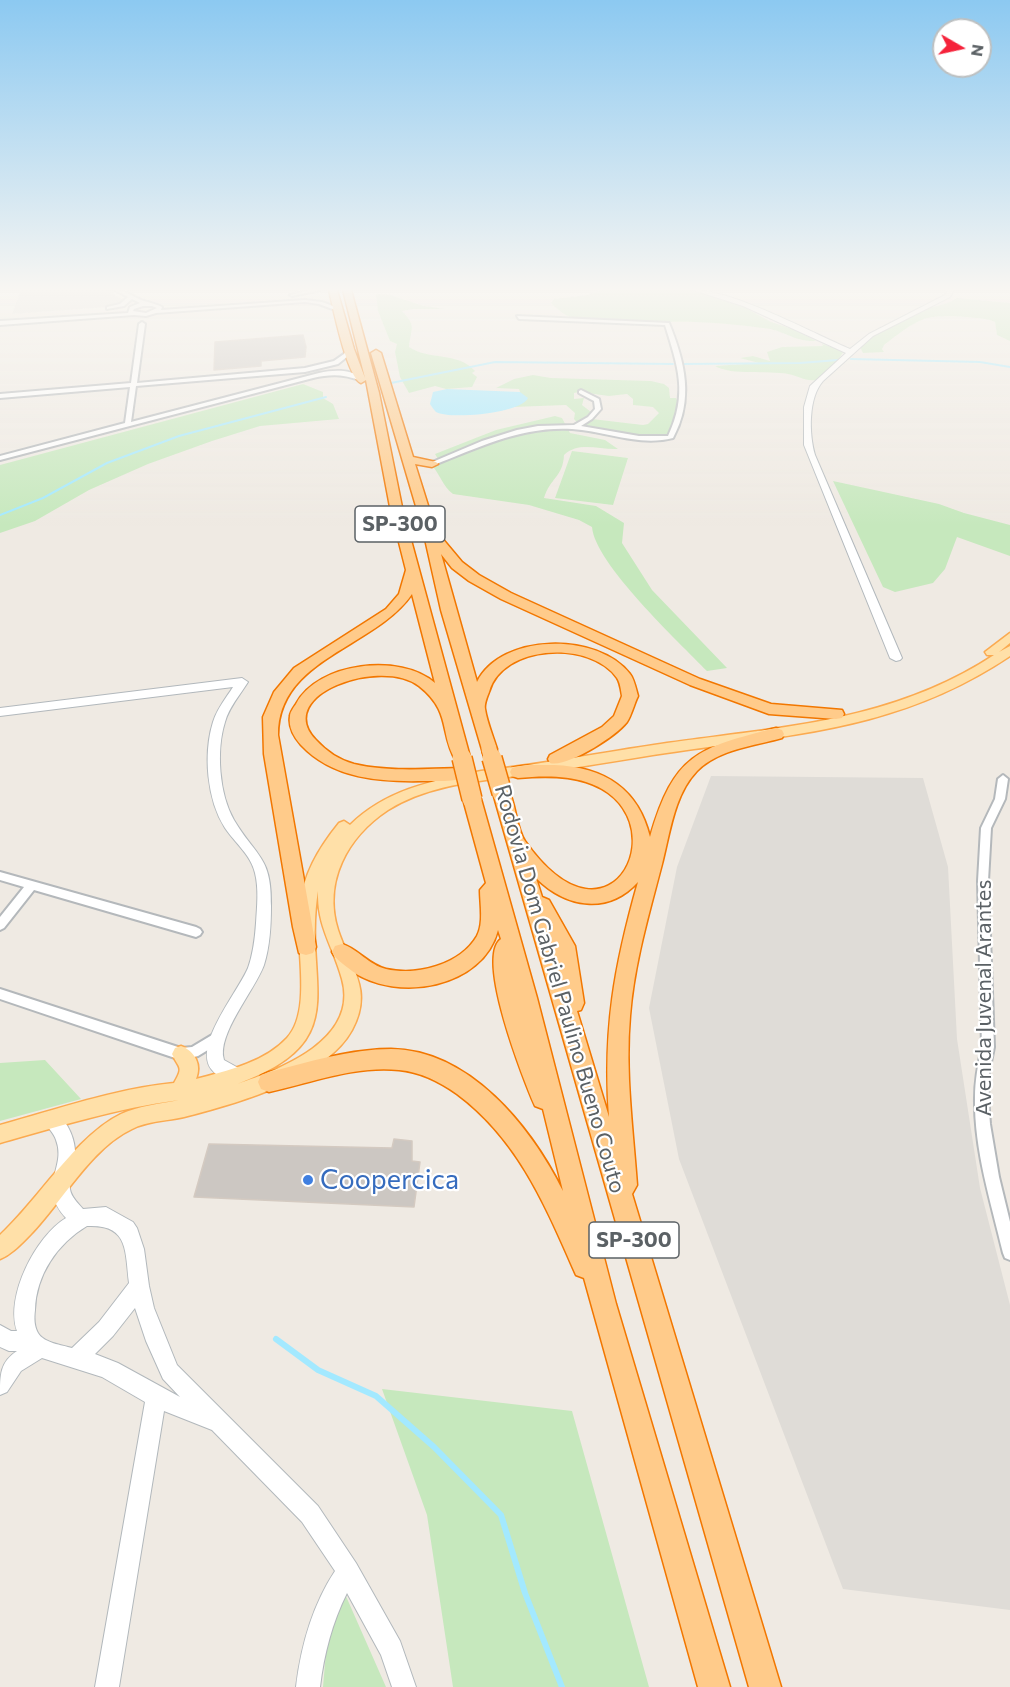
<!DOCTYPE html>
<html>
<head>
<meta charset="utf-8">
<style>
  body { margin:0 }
  #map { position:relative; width:1010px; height:1687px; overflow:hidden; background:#efeae3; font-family:Commissioner,sans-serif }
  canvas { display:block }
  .north { position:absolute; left:932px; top:18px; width:60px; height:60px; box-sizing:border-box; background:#fff; border:2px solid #bdc0c1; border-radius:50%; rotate:99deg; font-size:16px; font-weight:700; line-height:24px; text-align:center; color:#5b6165 }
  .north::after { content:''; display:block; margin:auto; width:21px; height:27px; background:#f5233b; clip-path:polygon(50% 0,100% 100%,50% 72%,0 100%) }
</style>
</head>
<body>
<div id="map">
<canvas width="1010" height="1687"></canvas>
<div class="north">N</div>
</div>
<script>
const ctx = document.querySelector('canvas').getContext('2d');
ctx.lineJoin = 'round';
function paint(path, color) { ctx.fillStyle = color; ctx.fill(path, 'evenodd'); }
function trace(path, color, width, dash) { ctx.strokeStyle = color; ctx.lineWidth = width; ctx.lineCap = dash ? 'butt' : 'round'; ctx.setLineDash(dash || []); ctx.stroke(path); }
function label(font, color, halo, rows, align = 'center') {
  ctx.font = font + ' Commissioner,sans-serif'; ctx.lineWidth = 4.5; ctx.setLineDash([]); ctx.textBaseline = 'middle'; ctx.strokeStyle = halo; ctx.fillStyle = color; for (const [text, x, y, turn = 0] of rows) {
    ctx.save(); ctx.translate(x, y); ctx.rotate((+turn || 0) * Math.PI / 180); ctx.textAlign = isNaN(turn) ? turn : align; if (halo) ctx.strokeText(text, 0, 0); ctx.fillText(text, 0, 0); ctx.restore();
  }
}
paint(new Path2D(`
  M21 290H106L123 300 118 304 107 307 12 314Z
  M711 776 923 778 948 867 957 1039 980 1188 1010 1305V1610L843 1589 679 1159 649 1008 677 867Z`), '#dfdcd7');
paint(new Path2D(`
  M600 290H692L746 308 771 322 796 330 816 341C793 342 785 330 763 328 732 324 698 321 666 322 637 323 606 325 578 319 566 317 559 311 551 303L554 299 588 295Z
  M376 294 390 295 424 306 444 309H413L402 311C417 327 411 327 409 347 430 361 457 351 475 371L472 373 477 377 472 387 446 389 435 386 409 393 400 377 395 352 397 344 390 341 378 311Z
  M957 298 1010 303V341L997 335 995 322 990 320C974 317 939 314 924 319 910 324 896 336 884 345L882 349 884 352 863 353 860 347 863 342C880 332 898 320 917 312 931 306 945 306 957 298Z
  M822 344 844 351C838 360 829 375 819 379 807 383 800 376 788 374 768 370 732 376 715 366L759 363 740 358 753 356 770 361 767 352 782 347 823 346Z
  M533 375 551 378 651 381 664 384 669 388 670 398H676L683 413 668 436C642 443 611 437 585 432L574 419 575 413 566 405 513 407 520 392 519 389 496 388 514 379ZM579 392 609 396 627 394 633 399V405L653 407 659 413 648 424 643 425 592 419 589 417 591 412 582 405 584 398 574 399V393Z
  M303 384 323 392V398L333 404 339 419 260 426 212 441 148 464 89 490 35 521 0 533V465Z
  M555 416 562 418 570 433 605 440 618 449C599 450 579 441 564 455 563 477 550 478 544 498L596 506 624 523 622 543 652 590 727 668 707 671C679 642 595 564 592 527L579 520 529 505 453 494C443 487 439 472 430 463L438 459 435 454 496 430Z
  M572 451 628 458 613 505 555 498Z
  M833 481 939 504 964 513 1010 525V556L957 537 945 569 933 583 895 592 883 587Z
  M45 1060 81 1099 0 1121V1063Z
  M382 1389 572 1411 649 1687H453L427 1515Z
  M345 1594 386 1687H323L328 1629Z`), '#c6e8bd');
paint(new Path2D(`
  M447 389 520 392 528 398C522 413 450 420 436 412 434 410 432 407 430 404L433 392Z`), '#a3e9ff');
trace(new Path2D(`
  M851 359 980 362 1010 367
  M683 364 800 363 838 360
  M391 383 495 362 673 364
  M0 515 43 498 107 463 179 436 326 397`), '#a3e9ff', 2);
trace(new Path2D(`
  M276 1339 318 1370 376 1396 434 1447 501 1515 525 1593 562 1687`), '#a3e9ff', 6);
const building = new Path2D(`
  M303 335 306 347 305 357 261 361V366L214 370 215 342Z
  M394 1139 412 1141V1161L420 1162 414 1207 194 1197 209 1144 392 1148Z`);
paint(building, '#ccc7c2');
trace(building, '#d4cac1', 1.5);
const street = new Path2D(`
  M115 290C127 290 136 300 148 302 154 304 156 304 162 307L161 310 305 300 322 302 341 309 338 311 319 304 305 302 156 313 146 316 134 315 0 325V321L128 313 130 307 140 303 132 299 124 306 107 309V307L120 304 128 297ZM143 306H152L157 308 146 313 133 311 134 309Z
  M310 290H320L292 296 290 295Z
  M517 316 669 323C685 362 694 400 673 438 639 447 606 431 572 429 523 426 479 447 434 465H430V463L482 441 517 430 538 426 574 425 588 417 595 409 594 401 579 393V391L581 390 599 399 601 409 592 419 581 426 639 436H668C688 394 678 367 665 325L519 319Z
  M142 322 145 324 137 383 305 368 334 361 344 354 347 348 352 349 348 356 338 364 305 372 136 386 131 422 319 373C334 370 349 369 362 378L359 380C343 374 330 374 313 378L0 460V456L125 423 130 387 0 398V394L131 383 139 324Z
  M1003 775 1008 779 1005 799 991 828 988 881 994 1047 989 1072 988 1098 990 1124 999 1177 1010 1222V1260L1005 1258 1003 1253C991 1202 974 1150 975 1098 975 1080 978 1064 982 1047L978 881 981 828 995 799 998 779Z
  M0 872 196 927 200 929 202 932 200 935 196 937 34 890 4 928 0 930V917L24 887 0 880Z
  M0 989 181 1048 192 1047 217 1032 221 1034 223 1038 221 1042 198 1056 181 1060 0 999Z`);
const secondary = new Path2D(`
  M693 290C734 290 810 332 850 349L869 334 945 295 948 290H954L950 297 873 336 823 381C808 398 809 434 815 455L902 658 900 660 896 661 890 658 804 445V407L810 386 846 353 743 306Z
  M242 678 248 682C240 695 229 707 225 722 216 750 219 794 234 820 256 857 272 856 271 906 271 925 270 946 264 965 255 990 216 1035 224 1060L242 1070 244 1075 242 1080 236 1083C228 1080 217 1077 212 1070 192 1046 238 992 248 968 253 954 255 938 256 923 257 907 259 889 255 873 251 855 235 843 225 828 207 800 203 754 213 722 217 709 226 698 233 687L0 716V708Z
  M52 1112C69 1119 77 1143 75 1161 73 1170 68 1180 70 1189 71 1197 78 1203 83 1209L106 1207 133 1222 137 1228 144 1249 149 1286 154 1308 177 1365 318 1506 356 1563 400 1641 416 1687H392L381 1655 347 1593C332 1623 324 1654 320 1687H296C301 1646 312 1606 335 1571L302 1522 212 1430 164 1411 119 1687H95L145 1402 102 1377 42 1358 21 1371 7 1392 0 1395C0 1375 0 1362 17 1351H9L0 1347V1325L11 1331H17C5 1296 36 1236 66 1218 36 1185 67 1169 56 1140 54 1133 47 1127 43 1120L46 1114ZM87 1226C129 1224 125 1251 129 1283L99 1322 72 1348C62 1345 44 1343 38 1333 34 1326 34 1318 35 1310 36 1275 57 1244 87 1226ZM135 1308 146 1341 163 1379 180 1397 118 1363 95 1354 113 1336Z`);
const primary = new Path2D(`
  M1010 633V643L999 652 1010 646V656C909 724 811 733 694 749 643 756 593 765 542 773 491 780 432 782 388 810 347 837 323 882 338 930 350 967 374 990 352 1030 325 1079 235 1104 184 1117 167 1121 147 1121 132 1129 91 1148 62 1202 31 1234 21 1244 12 1254 0 1259V1235C38 1200 77 1135 121 1114 139 1106 159 1104 179 1100 117 1108 60 1126 0 1143V1125C58 1109 114 1089 174 1083 184 1066 179 1069 172 1054L175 1048 181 1046C195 1051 202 1065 196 1079 227 1071 265 1062 287 1038 313 1010 295 945 299 909 303 875 318 849 339 823L344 821 350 825C387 789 432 781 481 771 543 764 605 752 667 743 782 727 894 721 994 655H987L985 652ZM318 891C317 927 333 946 342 979 359 1039 282 1069 237 1084 358 1040 302 985 318 891Z`);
const highway = new Path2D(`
  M329 290H337L354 349 365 378 343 290H351L379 393 402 507 470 757 468 761H456C439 733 452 712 419 686 382 657 272 694 316 740 326 751 339 760 354 764 388 772 425 769 459 768L465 770 467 774 465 778C452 782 437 781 424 781 380 782 333 779 301 745 294 737 288 727 290 716 290 712 294 707 296 704 318 662 401 653 435 683L412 594C375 648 278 658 278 735L316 947 313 953 306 955 299 953 293 927 264 754 263 717 274 692 294 668 386 609 399 594 406 570 390 507 366 380 361 383C347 377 333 307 329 290Z
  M376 350 381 353 413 457 436 462 438 464 432 467 415 464 436 531 462 562 479 575 511 593 700 679 771 704 842 710 844 714 842 718 836 719 769 714 690 685 501 599 469 581 452 568 441 554 477 682C501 633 598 632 630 674 634 679 636 689 638 696 634 704 632 714 627 722 616 736 567 768 550 763L548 759 550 755 602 727 614 716 622 696C621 690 620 682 617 678 591 640 502 644 489 692 487 697 484 704 485 709 487 722 493 736 497 749L495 753H483L441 610 423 530 371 353Z
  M776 728 782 730 784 734 782 738C754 746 719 749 697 771 674 795 670 833 662 864 649 914 634 964 630 1016 625 1072 633 1129 637 1185L632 1194 781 1687H749L493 793 496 789 502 787 508 789C516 803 516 828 525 841 613 966 683 813 586 782 565 775 540 776 518 778L512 776 510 772 512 768C525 764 540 765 554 765 604 767 638 788 650 837 674 754 697 748 776 728ZM536 878C566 908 608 915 638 882 614 967 603 1029 609 1117L577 1011 581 1010 584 1003 575 946 549 900 542 897Z
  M472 793 478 795 481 799 537 998 616 1304 730 1687H698L584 1278 576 1275C546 1207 519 1140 457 1094 440 1082 421 1072 399 1070 356 1065 310 1083 269 1092L261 1089 258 1082 261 1075 269 1072C309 1062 350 1049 391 1049 470 1050 531 1127 563 1191L543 1109 535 1106C524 1081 475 957 501 939L498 930C483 988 397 1003 352 971 345 965 336 960 332 952L335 946 342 944C358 949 369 965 386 969 417 976 460 965 477 936 484 923 480 904 480 890L486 883 463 799 466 795Z`);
trace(street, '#b4b8bb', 4);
trace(secondary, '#b2b8bc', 2);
trace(primary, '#fbaa50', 3);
trace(highway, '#f27700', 3);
paint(street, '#fff');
paint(secondary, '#fff');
paint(primary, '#ffe0a8');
paint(highway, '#ffcb8a');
const highwayBridgeFar1 = new Path2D(`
  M489 749 492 759
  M462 757 463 759`);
const highwayBridge = new Path2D(`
  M462 758 472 799
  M492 758 502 793`);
trace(highwayBridgeFar1, '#f27700', 17, []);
trace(highwayBridge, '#f27700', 22, []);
trace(highwayBridgeFar1, '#ffcb8a', 15);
trace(highwayBridge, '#ffcb8a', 19);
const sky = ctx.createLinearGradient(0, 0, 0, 526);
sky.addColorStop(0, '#8cc9f1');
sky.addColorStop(0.55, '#f8f6f2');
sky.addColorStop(1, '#f8f6f200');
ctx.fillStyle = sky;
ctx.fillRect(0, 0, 1010, 526);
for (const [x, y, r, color] of [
  [308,1180,6,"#3f7fe0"]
]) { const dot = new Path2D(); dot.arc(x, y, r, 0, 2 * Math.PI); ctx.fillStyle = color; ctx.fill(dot); trace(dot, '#fff', 2); }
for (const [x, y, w] of [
  [400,524,90],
  [634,1240,90]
]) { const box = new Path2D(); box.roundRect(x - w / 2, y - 18, w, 36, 4.5); ctx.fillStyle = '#fff'; ctx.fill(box); trace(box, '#5b6165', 1.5); }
label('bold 21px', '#5b6165', null, [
  ["SP-300",400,524],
  ["SP-300",634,1240]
]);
label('22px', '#5b6165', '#fff', [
  ["Rodovia Dom Gabriel Paulino Bueno Couto",560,989,74],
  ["Avenida Juvenal Arantes",984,998,-90]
]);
label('27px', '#366cbe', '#fff', [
  ["Coopercica",320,1180]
], 'left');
</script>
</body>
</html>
